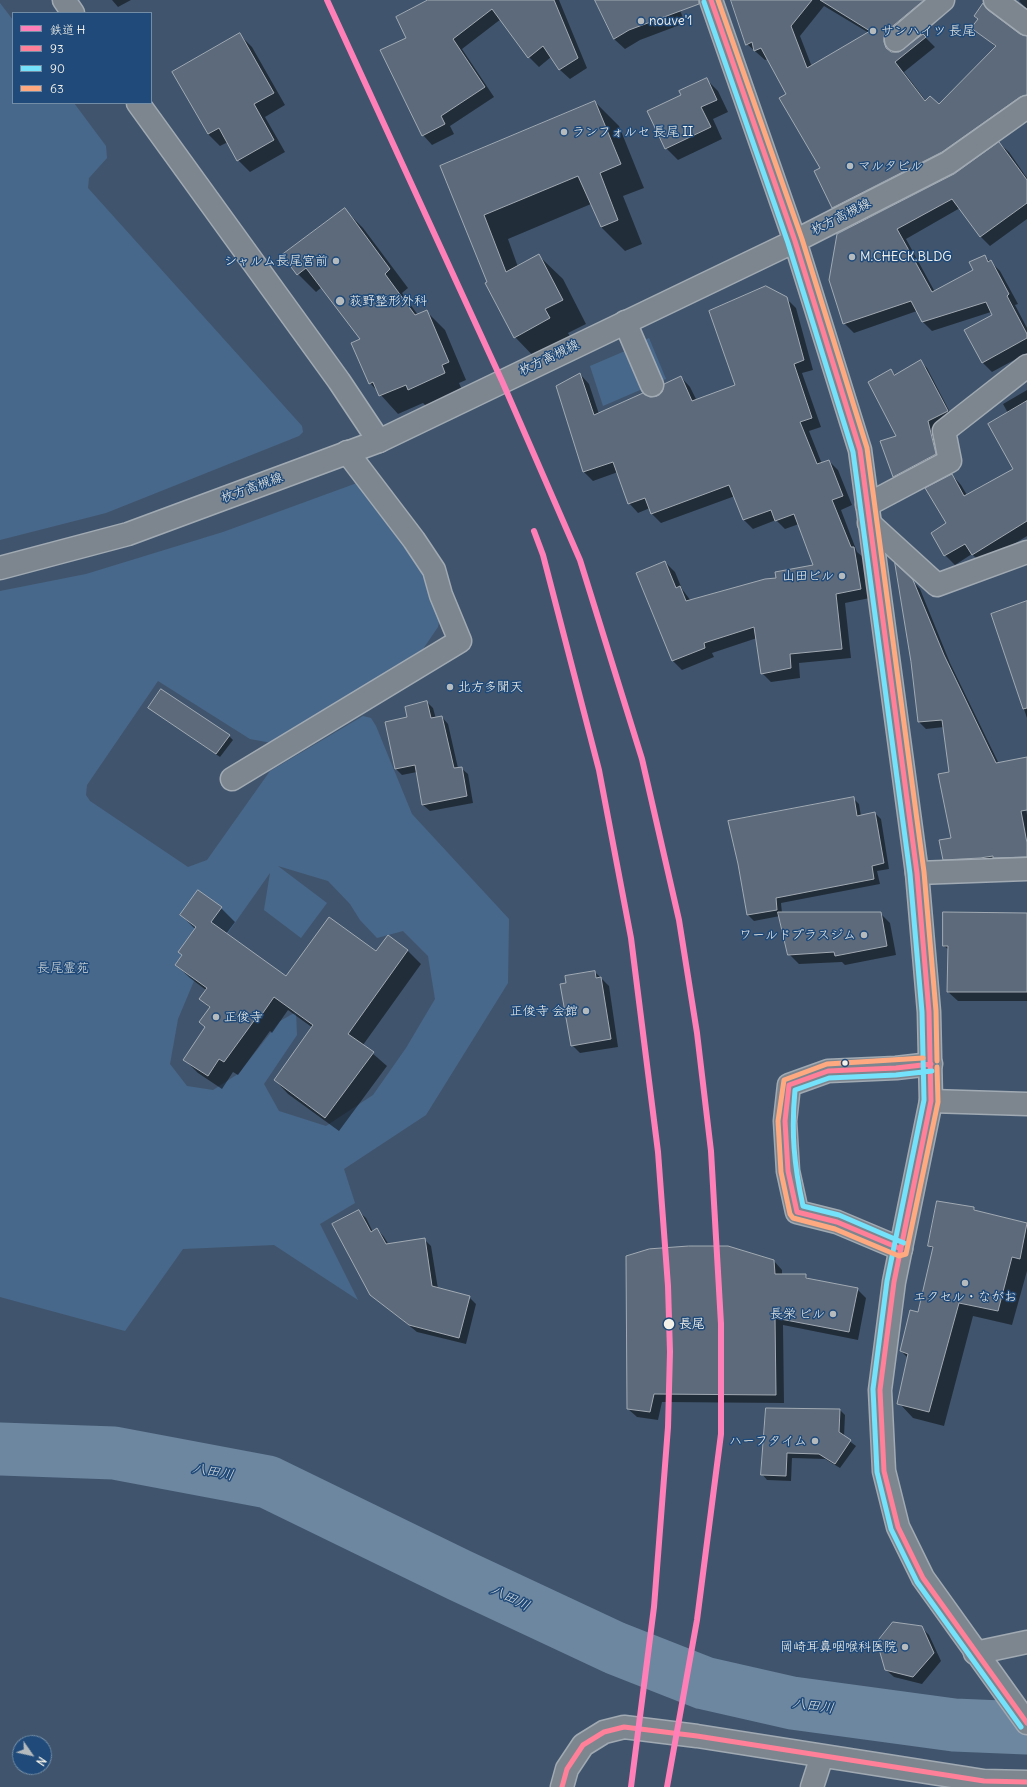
<!DOCTYPE html>
<html>
<head>
<meta charset="utf-8">
<style>
  body { margin:0 }
  #map { position:relative; width:1027px; height:1787px; overflow:hidden; background:#40556d; font-family:Delius,"Klee One",sans-serif }
  canvas { display:block }
  .legend { position:absolute; left:12px; top:12px; width:140px; height:92px; box-sizing:border-box; background:#1f4a7a; border:1px solid #748da6; margin:0; padding:5px 7px; list-style:none; font-size:12px; color:#f4f1e8 }
  .legend li { display:flex; align-items:center; gap:8px; height:20px }
  .legend b { width:20px; border:1px solid #748da6 }
  .north { position:absolute; left:12px; top:1735px; width:40px; height:40px; box-sizing:border-box; background:#1f4a7a; border:1px solid #748da6; border-radius:50%; rotate:124deg; font-size:11px; font-weight:700; line-height:16px; text-align:center; color:#f4f1e8 }
  .north::after { content:''; display:block; margin:auto; width:14px; height:18px; background:#b5babd; clip-path:polygon(50% 0,100% 100%,50% 72%,0 100%) }
</style>
</head>
<body>
<div id="map">
<canvas width="1027" height="1787"></canvas>
<ul class="legend">
<li><b style="height:5px;background:#ff80b9"></b>鉄道 H</li>
<li><b style="height:5px;background:#ff8098"></b>93</li>
<li><b style="height:5px;background:#73e2fa"></b>90</li>
<li><b style="height:5px;background:#ffa980"></b>63</li>
</ul>
<div class="north">N</div>
</div>
<script>
const ctx = document.querySelector('canvas').getContext('2d');
ctx.lineJoin = 'round';
function paint(path, color) { ctx.fillStyle = color; ctx.fill(path, 'evenodd'); }
function trace(path, color, width, dash) { ctx.strokeStyle = color; ctx.lineWidth = width; ctx.lineCap = dash ? 'butt' : 'round'; ctx.setLineDash(dash || []); ctx.stroke(path); }
function label(font, color, halo, rows, align = 'center') {
  ctx.font = font + ' Delius,"Klee One",sans-serif'; ctx.lineWidth = 3; ctx.setLineDash([]); ctx.textBaseline = 'middle'; ctx.strokeStyle = halo; ctx.fillStyle = color; for (const [text, x, y, turn = 0] of rows) {
    ctx.save(); ctx.translate(x, y); ctx.rotate((+turn || 0) * Math.PI / 180); ctx.textAlign = isNaN(turn) ? turn : align; if (halo) ctx.strokeText(text, 0, 0); ctx.fillText(text, 0, 0); ctx.restore();
  }
}
paint(new Path2D(`
  M0 3 13 20V103H74L106 146 107 158 89 178 88 188 302 426 303 432 299 436 106 513 0 540Z
  M649 338 666 379 656 383 640 342Z
  M632 348 647 387 603 406 590 366Z
  M357 483 424 571 440 617 438 627 423 649 272 743 250 739 158 681 87 785 86 795 90 801 188 867 207 860 270 771 363 716 371 718 376 726 412 814 509 919 508 983 426 1115 344 1169 355 1203 320 1224 358 1300 274 1245 183 1249 125 1331 0 1297V591L86 574 223 532ZM278 866 328 881 350 904 360 920 377 938 403 931 428 956 435 999 406 1048 373 1095 326 1126 279 1111 264 1084 297 1035 296 1012 280 1021 238 1074 213 1090 187 1086 170 1064 178 1019 194 981 270 873 264 910 301 938 327 903Z`), '#48688b');
paint(new Path2D(`
  M112 0H131L118 7Z
  M431 0H559L587 68 570 79 560 70 551 57 539 67 529 57 501 19 462 49 494 97 450 126 454 134 432 145 423 135 408 38Z
  M596 0H676L685 23 640 40 625 49 614 39Z
  M731 0H944L894 45 893 53H898L923 35 935 47 904 72 926 101 939 106 996 47 976 30 1027 37V108L843 217 833 207 821 168 788 94 768 59 765 60 747 44ZM824 6 869 33 812 67 800 36Z
  M1020 0H1027V9L1019 1Z
  M240 35 252 47 285 105 265 117 285 152 250 172 238 160 228 142 220 146 208 134 174 72Z
  M706 79 718 91 728 112 713 119 722 139 678 160 666 148 682 95Z
  M595 102 619 126 644 188 623 196 642 244 625 251 601 227 591 204 508 239 518 267 539 256 563 279 586 324 568 333 573 342 538 361 515 337 489 282 441 166Z
  M999 143 1009 152 1027 178V219L990 246 981 237 960 208 906 239 935 292 974 271 984 256 991 262 1000 271 1018 304 1015 305 1027 328V353L992 372 983 363 965 330 993 316 991 312 932 331 922 321 917 311 854 333 844 323 830 280 954 175Z
  M345 210 363 228 408 288 402 293 418 315 427 312 445 330 466 380 459 383 463 392 427 407 423 403 398 414 370 383 361 340 322 287 316 292 298 274Z
  M786 298 796 308 813 370 802 373 821 427 809 431 822 464 829 461 838 470 852 505 841 510 857 552 863 557 870 598 845 603 851 658 799 663 800 678 771 682 762 673 757 638 712 653 714 657 682 670 673 661 637 574 665 562 675 572 682 589 691 601 778 578 814 565 799 524 785 529 776 520 753 529 744 520 735 496 661 523 652 514 650 508 638 513 629 503 618 472 593 481 584 472 580 374 589 384 599 414 658 397 681 377 690 387 697 401 737 385Z
  M921 362 927 368 953 418 942 461 900 483 893 477 898 436 891 371 896 375Z
  M1027 390V536L1014 544 1015 546 982 564 972 554 955 565 945 555 932 533 947 524 952 475 961 485 967 495 1015 469 1008 413 1003 404Z
  M913 581 920 589 950 663 999 764 1018 769 1027 815V864L951 866 944 859 952 839 950 773 944 727 926 729 919 722Z
  M1027 602V718L992 615Z
  M427 702 433 708 436 719 442 717 448 724 458 768H461L468 774 473 803 430 811 423 805 417 772 402 775 396 769 386 723 408 718Z
  M149 708 229 736 233 740 220 757Z
  M853 798 859 804 861 816 875 813 881 819 889 869 877 871 880 884 781 903 782 913H880L890 923 896 955 845 965 842 962 799 964 789 954 780 916 754 921 748 915Z
  M198 891 221 908 235 922 226 934 286 977 376 953 388 937 408 951 421 964 363 1045 387 1066 339 1131 288 1094 275 1080 313 1028 288 1010 272 1033 270 1031 238 1075 233 1072 222 1089 198 1073 184 1059 206 1028 200 1022 211 1009 200 999 206 990 190 978 176 965 196 930 181 915Z
  M1027 914V1001H958L948 992 949 950 944 946Z
  M595 972 609 986 618 1047 580 1053 572 1045 567 984Z
  M974 1208 977 1212 1027 1224V1271L1012 1325 973 1316 944 1426 913 1418 899 1403 908 1358 901 1351 918 1313 934 1250 929 1246Z
  M358 1211 366 1218 373 1232 377 1229 384 1237 389 1245 424 1239 431 1246 438 1289 469 1297 476 1304 466 1344 417 1332 373 1296Z
  M774 1261 782 1270V1275H805L810 1280 857 1289 866 1298 858 1340 783 1325 784 1403 662 1402 658 1420 637 1417 628 1409Z
  M767 1409 840 1410 845 1415 844 1437 856 1446 840 1468 825 1459 792 1458 791 1481 767 1480 762 1474Z
  M921 1627 929 1635 941 1661 922 1684 894 1677 885 1669Z`), '#0007');
trace(new Path2D(`
  M0 1449 114 1453 268 1482 459 1575 615 1648 704 1683 792 1703 954 1725 1027 1728`), '#6e87a1', 53);
const building = new Path2D(`
  M428 0H554L578 58 559 70 543 46 528 58 492 9 453 39 485 87 441 116 445 124 422 136 380 50 406 38 396 17Z
  M595 0H699V4L629 30 614 39Z
  M731 0H812L791 26 807 68 870 31 820 0H924L888 30 884 35V42L886 48 891 52H899L923 34 926 37 895 62 925 101 930 96 939 104 996 46 971 28 978 19 974 16 983 3 988 10 1020 34 1027 36V95L1020 97 942 152 832 208 814 171 820 168 779 98 786 94 761 48 754 51 752 42 746 45Z
  M240 33 274 93 254 104 274 140 237 161 219 128 208 134 172 72Z
  M707 78 717 100 701 107 711 127 665 149 647 111 681 95 679 91Z
  M595 101 621 164 600 173 618 220 601 227 578 176 484 215 506 272 539 254 563 300 545 309 550 318 514 338 485 283 487 282 440 166Z
  M999 142 1027 180V203L980 237 952 199 897 229 932 292 973 270 969 262 985 255 988 262 991 260 1009 294 1007 296 1027 334V338L982 363 964 330 992 315 986 302 922 322 911 301 843 324 829 280 837 234 954 174Z
  M345 208 390 269 385 274 415 315 427 310 449 362 442 365 445 373 408 390 406 385 379 396 373 382 369 384 351 343 360 339 306 268 297 275 282 255Z
  M766 286 787 297 804 360 794 364 812 418 800 422 817 464 829 460 843 496 832 500 851 547H854L861 589 836 594 842 649 790 654 791 668 761 674 754 627 704 643 705 648 672 661 636 573 665 561 676 588 680 586 686 601 765 579 776 578 775 572 813 565 794 514 775 521 771 510 743 520 729 485 651 514 645 498 628 504 613 462 583 472 556 386 580 373 594 415 643 393 650 397 657 396 662 392 664 384 681 376 692 401 735 385 709 311Z
  M921 360 948 411 928 421 936 454 893 477 880 441 896 436 868 382 891 369 894 375Z
  M1027 401V521L972 555 965 544 944 556 931 533 946 523 925 488 952 474 964 496 1013 469 988 424Z
  M895 563 913 580 944 655 996 763 1027 757V810L1021 811 1027 843V857L993 858V856L980 858 943 860 939 840 951 838 938 774 949 772 942 720 918 722 911 662Z
  M1027 601V708L1023 709 991 614Z
  M161 689 230 735 216 754 148 708Z
  M427 701 431 718 442 716 454 768 462 767 467 796 422 805 415 765 395 769 385 722 407 717 405 707Z
  M854 797 857 816 875 812 884 863 872 866 874 879 776 898 777 910 747 915 738 864 728 821Z
  M198 890 222 907 211 922 286 976 329 917 376 951 388 935 408 950 348 1034 374 1052 325 1118 274 1080 313 1025 274 997 258 1020 256 1018 224 1062 219 1059 208 1076 183 1060 205 1027 199 1022 210 1007 199 999 207 988 175 965 182 955 178 952 196 927 180 915Z
  M778 912H881L887 946 835 956 834 952 788 955Z
  M943 912 1027 913V992H947L948 946H943Z
  M595 971 596 978 601 977 611 1039 571 1046 560 984 566 983 565 976Z
  M937 1201 974 1207V1210L1027 1223 1020 1259 1012 1257 998 1311 959 1303 929 1412 897 1404 908 1354 900 1351 910 1310 918 1312 933 1247 928 1246Z
  M359 1210 371 1232 377 1228 386 1244 425 1238 432 1286 470 1296 459 1338 409 1325 370 1295 332 1224Z
  M689 1246H728L774 1260 775 1274H806V1278L858 1288 849 1332 775 1318 776 1395 654 1394 650 1412 627 1409 626 1256 649 1249Z
  M766 1408 840 1409 839 1432 851 1440 835 1464 819 1454 787 1453 786 1476 761 1475Z
  M893 1622 922 1626 934 1653 913 1677 885 1670 877 1642Z`);
paint(building, '#5c6a7b');
trace(building, '#a1aab3', 1);
const minor = new Path2D(`
  M64 0 73 13
  M995 0 1027 24
  M896 40 943 0
  M138 103 339 381 379 441
  M625 322 652 385
  M867 505 950 461 944 431 1027 366
  M869 523 937 585 1027 552
  M232 779 460 641 441 595 434 570 414 540 347 452
  M917 873 1027 869
  M931 1101 1027 1104
  M901 1249 837 1222 797 1212 788 1171 785 1121 789 1085 828 1071 896 1068 931 1064
  M975 1653 1027 1642
  M562 1787 567 1769 583 1745 604 1732 624 1727 697 1736 984 1781 1027 1782
  M812 1787 822 1756`);
const major = new Path2D(`
  M711 0 795 241 860 450 917 873 929 1012 931 1101 894 1282 880 1390 884 1471 898 1527 923 1578 1027 1723
  M0 568 128 534 379 441 795 241 948 163 1027 107`);
trace(minor, '#a1aab3', 25);
trace(major, '#a1aab3', 25);
trace(minor, '#7d868f', 22);
trace(major, '#7d868f', 22);
trace(new Path2D(`
  M711 0 795 241 860 450 917 873 929 1012 931 1101 894 1282 880 1390 884 1471 898 1527 923 1578 1027 1723
  M901 1249 837 1222 797 1212 788 1171 785 1121 789 1085 828 1071 896 1068 931 1064
  M562 1787 567 1769 583 1745 604 1732 624 1727 697 1736 984 1781 1027 1782`), '#ff8098', 5);
trace(new Path2D(`
  M704 2 788 243 853 452 910 874 922 1012 924 1100 887 1281 873 1389 877 1472 891 1529 917 1582 1021 1727
  M904 1243 839 1215 803 1206C794 1165 791 1132 795 1090L829 1078 896 1075 932 1071`), '#73e2fa', 5);
trace(new Path2D(`
  M718 0 802 239 867 448 924 872 936 1011 937 1061
  M923 1058 827 1064 784 1080 778 1121 781 1172 790 1214 793 1218 835 1229 899 1256 906 1254 938 1102 937 1067`), '#ffa980', 5);
trace(new Path2D(`
  M327 0 502 381 580 560 642 759 679 920 697 1033 711 1151 721 1324V1434L697 1620 667 1787
  M534 531 543 555 599 770 631 938 658 1152 668 1286 670 1352 668 1427 654 1607 631 1787`), '#ff80b9', 6);
for (const [x, y, r, color] of [
  [641,21,4,"#b5babd"],
  [873,31,4,"#b5babd"],
  [564,132,4,"#b5babd"],
  [850,166,4,"#b5babd"],
  [852,257,4,"#b5babd"],
  [336,261,4,"#b5babd"],
  [340,301,5,"#b5babd"],
  [842,576,4,"#b5babd"],
  [450,687,4,"#b5babd"],
  [864,935,4,"#b5babd"],
  [586,1011,4,"#b5babd"],
  [216,1017,4,"#b5babd"],
  [845,1063,3.5,"#f4f1e8"],
  [965,1283,4,"#b5babd"],
  [833,1314,4,"#b5babd"],
  [669,1324,6,"#f4f1e8"],
  [815,1441,4,"#b5babd"],
  [905,1647,4,"#b5babd"]
]) { const dot = new Path2D(); dot.arc(x, y, r, 0, 2 * Math.PI); ctx.fillStyle = color; ctx.fill(dot); trace(dot, '#1f4a7a', 1.5); }
label('13px', '#f4f1e8', '#1f4a7a', [
  ["nouve'1",649,21],
  ["サンハイツ 長尾",881,31],
  ["ランフォルセ 長尾 II",572,132],
  ["マルタビル",858,166],
  ["M.CHECK.BLDG",860,257],
  ["シャルム長尾宮前",328,261,"right"],
  ["荻野整形外科",349,301],
  ["山田ビル",834,576,"right"],
  ["北方多聞天",458,687],
  ["ワールドプラスジム",856,935,"right"],
  ["正俊寺 会館",578,1011,"right"],
  ["正俊寺",224,1017],
  ["エクセル・ながお",965,1297,"center"],
  ["長栄 ビル",825,1314,"right"],
  ["ハーフタイム",807,1441,"right"],
  ["岡崎耳鼻咽喉科医院",897,1647,"right"]
], 'left');
label('13px', '#f4f1e8', '#1f4a7a', [
  ["枚方高槻線",841,217,-27],
  ["枚方高槻線",549,358,-26],
  ["枚方高槻線",252,488,-20]
]);
label('13px', '#dadddb', '#1f4a7a', [
  ["長尾霊苑",63,968]
]);
label('bold 13px', '#f4f1e8', '#1f4a7a', [
  ["長尾",679,1324]
], 'left');
label('italic 14px', '#dadddb', '#1f4a7a', [
  ["八田川",213,1472,11],
  ["八田川",510,1598,26],
  ["八田川",813,1706,8]
]);
</script>
</body>
</html>
